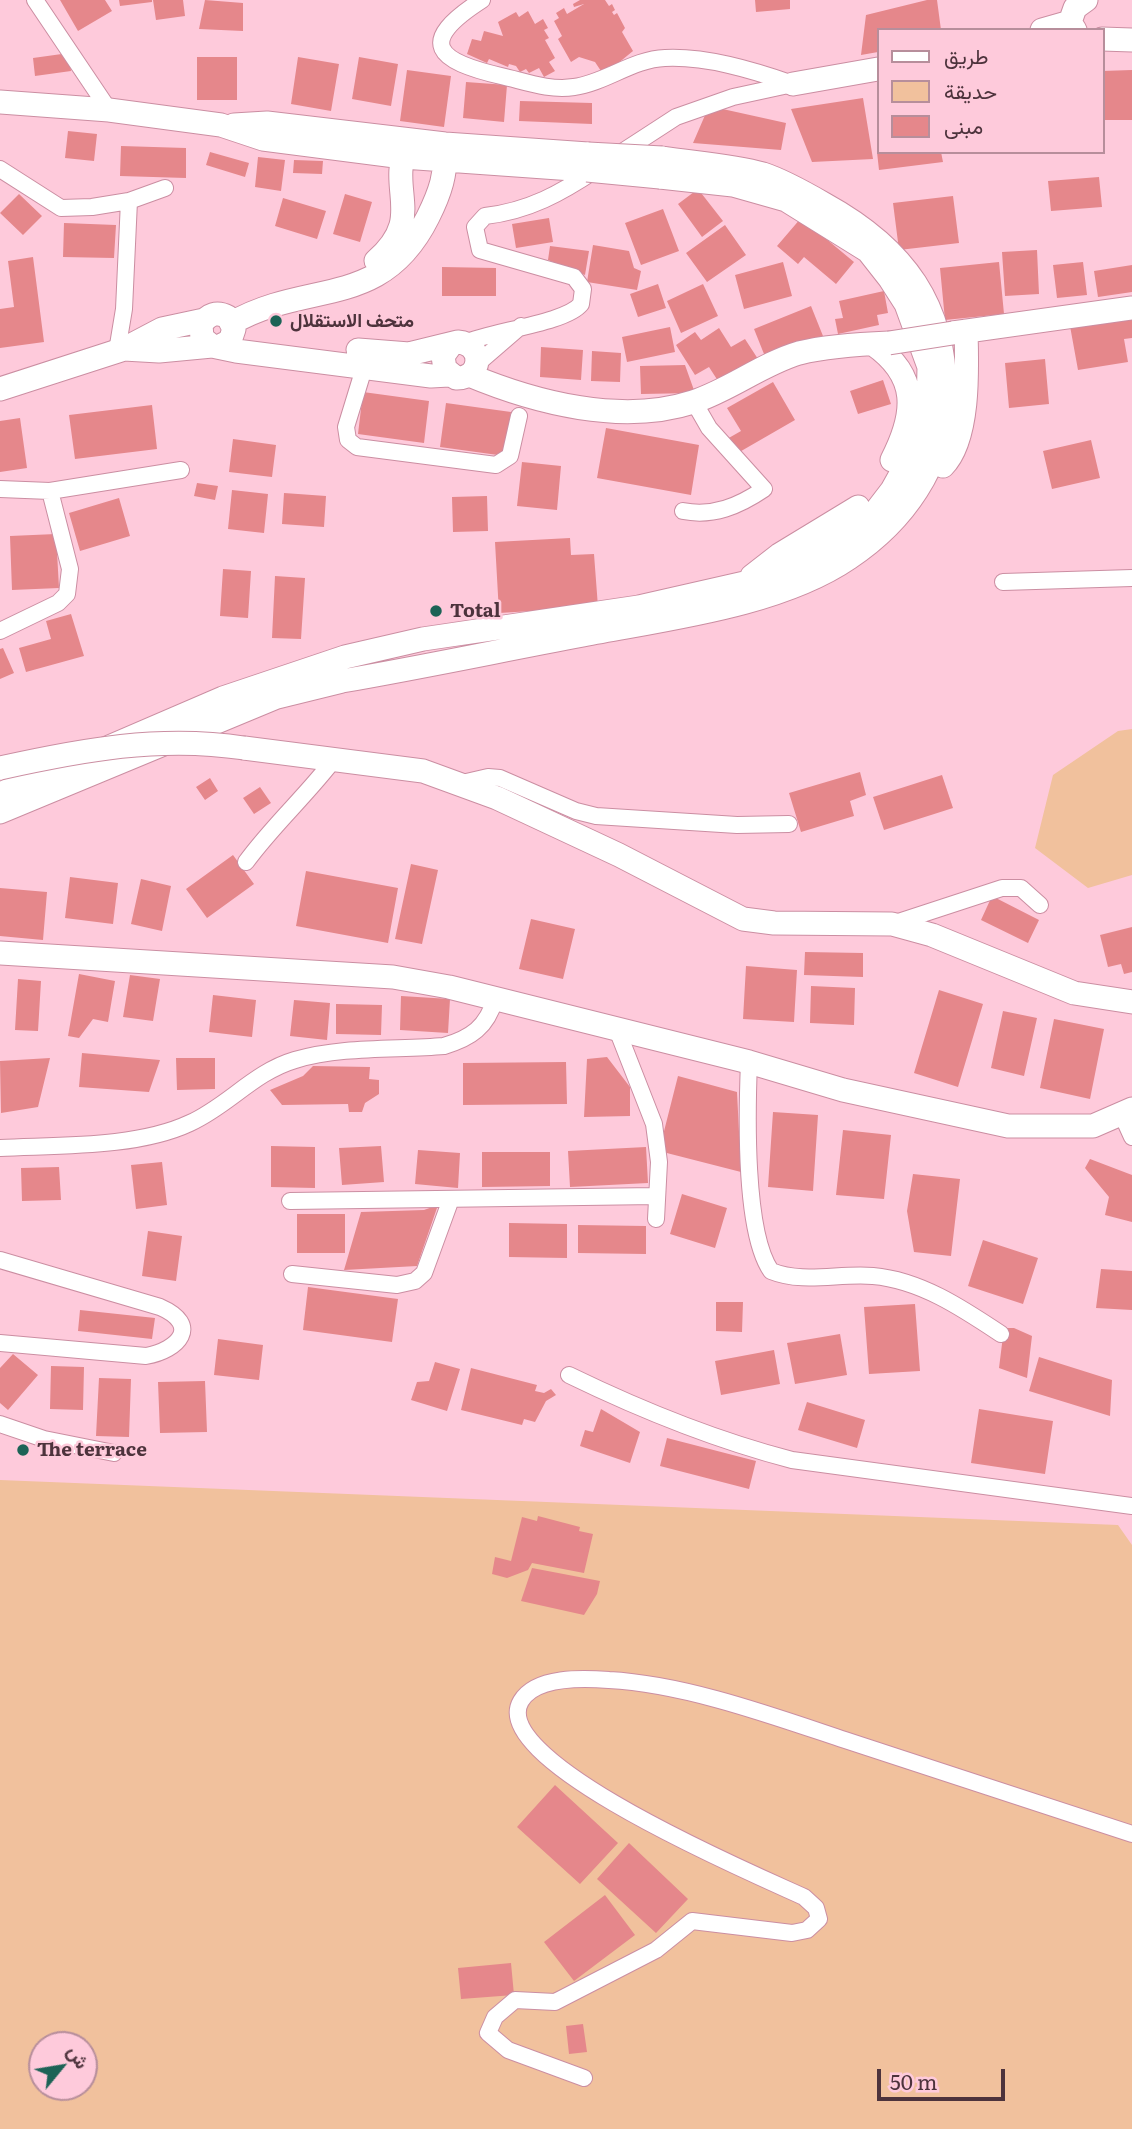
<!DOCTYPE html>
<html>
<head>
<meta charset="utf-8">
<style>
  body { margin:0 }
  #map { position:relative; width:1132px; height:2129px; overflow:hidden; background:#fecadb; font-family:Literata,Vazirmatn,serif }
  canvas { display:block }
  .legend { position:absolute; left:877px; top:28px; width:228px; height:126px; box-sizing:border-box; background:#fecadb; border:2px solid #b78e9b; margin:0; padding:9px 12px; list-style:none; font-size:21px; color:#4d333c }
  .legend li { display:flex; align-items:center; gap:14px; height:35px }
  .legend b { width:35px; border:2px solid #b78e9b }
  .north { position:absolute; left:28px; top:2031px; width:70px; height:70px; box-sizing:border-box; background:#fecadb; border:2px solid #b78e9b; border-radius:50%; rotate:60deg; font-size:19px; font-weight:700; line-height:28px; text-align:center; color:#4d333c }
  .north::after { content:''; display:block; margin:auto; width:24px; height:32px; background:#1c6356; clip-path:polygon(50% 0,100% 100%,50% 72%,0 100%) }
  .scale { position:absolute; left:877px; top:2069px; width:128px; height:32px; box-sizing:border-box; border:4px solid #4d333c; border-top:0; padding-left:9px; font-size:21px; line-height:24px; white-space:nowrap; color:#4d333c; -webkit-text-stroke:5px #fecadb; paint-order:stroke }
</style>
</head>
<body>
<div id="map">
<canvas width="1132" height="2129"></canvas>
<ul class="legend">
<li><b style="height:9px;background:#fff"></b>طريق</li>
<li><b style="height:19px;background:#f1c19d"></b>حديقة</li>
<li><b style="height:19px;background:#e5878b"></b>مبنى</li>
</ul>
<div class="north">ش</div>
<div class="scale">50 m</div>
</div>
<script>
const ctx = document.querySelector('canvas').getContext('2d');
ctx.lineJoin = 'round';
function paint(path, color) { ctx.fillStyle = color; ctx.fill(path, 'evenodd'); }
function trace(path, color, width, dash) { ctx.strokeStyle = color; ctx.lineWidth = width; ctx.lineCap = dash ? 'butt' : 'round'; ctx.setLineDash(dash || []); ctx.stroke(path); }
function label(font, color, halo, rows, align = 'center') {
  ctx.font = font + ' Literata,Vazirmatn,serif'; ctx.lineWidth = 5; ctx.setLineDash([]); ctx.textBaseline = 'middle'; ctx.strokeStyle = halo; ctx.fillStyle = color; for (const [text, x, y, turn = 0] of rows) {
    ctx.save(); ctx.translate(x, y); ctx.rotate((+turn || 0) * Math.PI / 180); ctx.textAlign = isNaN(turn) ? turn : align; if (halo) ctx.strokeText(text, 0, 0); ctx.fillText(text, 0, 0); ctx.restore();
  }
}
paint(new Path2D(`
  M1132 729V875L1088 888 1035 848 1053 775 1118 731Z
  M0 1480 1118 1525 1132 1545V2129H0ZM42 2045H84V2087H42Z`), '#f1c19d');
paint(new Path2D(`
  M60 0H105L112 11 78 31Z
  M119 0H152V2L120 6Z
  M153 0H183L185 16 156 20Z
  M205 0 243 3V31L199 29Z
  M580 0H605L609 6 612 4 615 10 612 12 614 15 617 13 625 28 622 32 633 51 611 69 610 66 601 71 595 62 579 57 571 62 558 39 562 36 554 21 559 18 556 13 564 8 567 14 584 4 574 7 573 4Z
  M755 0H790V9L756 12Z
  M927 0H937L941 30H878V52L861 55 866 15Z
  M528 11 535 24 543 19 548 28 544 30 549 38 545 40 555 58 549 62 555 71 544 77 539 68 529 73 526 69 520 72 516 66 509 64 508 67 489 59 487 63 467 54 472 39 481 41 484 31 503 36 498 22 516 12 519 17Z
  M69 53 71 71 35 76 33 58Z
  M197 57H237V100H197Z
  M298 57 339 64 331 111 291 104Z
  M359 57 398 64 391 106 352 99Z
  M407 70 451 76 444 127 400 121Z
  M1132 70V120H1102V71Z
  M466 82 507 85 504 122 463 118Z
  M863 98 873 159 812 162 791 109Z
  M520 101 592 103V124L519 121Z
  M709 106 786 123 781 150 693 143Z
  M68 131 97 134 94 161 65 158Z
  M121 146 186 148V178L120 176Z
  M210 152 249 163 245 177 206 165Z
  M877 152H941L943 162 879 170Z
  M258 157 285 160 281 191 255 187Z
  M294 160 323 161 322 174 293 173Z
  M1099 177 1102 207 1051 211 1048 181Z
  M698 189 723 221 702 237 678 204Z
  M19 194 42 216 23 235 0 213Z
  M345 194 372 202 360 242 333 234Z
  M953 196 959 243 899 250 893 203Z
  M283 198 326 211 317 239 275 226Z
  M663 209 679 251 641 265 625 223Z
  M549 218 553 242 516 248 512 224Z
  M801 218 854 262 836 284 804 257 798 264 777 246Z
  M64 223 116 225 114 258 63 257Z
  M725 225 746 255 707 282 686 253Z
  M593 245 629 251 634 268 641 271 637 290 587 282Z
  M550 246 589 251 585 275 548 260Z
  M1037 250 1039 294 1005 296 1002 252Z
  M33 257 44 342 0 348V309L14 307 8 261Z
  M783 262 792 296 744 309 735 275Z
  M999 262 1004 314 945 320 940 268Z
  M1083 262 1087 295 1057 298 1053 265Z
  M1132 265V292L1098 297 1094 271Z
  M442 267 496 268V296H442Z
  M658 284 666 308 638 317 630 294Z
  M703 284 718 316 681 333 667 301Z
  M884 291 888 313 877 315 879 325 838 334 835 319 843 318 839 301Z
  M811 306 823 336 766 359 754 329Z
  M1132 315V338L1124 339 1128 362 1078 370 1070 326Z
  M670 327 675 352 627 362 622 337Z
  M719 328 731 347 745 339 758 359 720 384 709 367 695 375 676 345 695 332 701 340Z
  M541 347 583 350 581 380 540 377Z
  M592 351 621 353 620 382 591 381Z
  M1045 359 1049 404 1009 408 1005 363Z
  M685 365 695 393 641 394 640 366Z
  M883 380 891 404 858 414 850 391Z
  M773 382 795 420 736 454 727 439 741 431 727 408Z
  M363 392 429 401 424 443 358 434Z
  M446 403 511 412 505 456 440 447Z
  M152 405 157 449 75 459 69 415Z
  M20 418 27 468 0 472V421Z
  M606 428 699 445 691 495 597 478Z
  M233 439 276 445 272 477 229 472Z
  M1091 440 1100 478 1052 489 1043 451Z
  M522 462 561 466 557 510 517 506Z
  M197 483 218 486 215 500 194 496Z
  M232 490 268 494 264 533 228 529Z
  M284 493 326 496 324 527 282 524Z
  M487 496 488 531 453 532 452 497Z
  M119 498 130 536 80 551 69 513Z
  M56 534 59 588 12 590 10 536Z
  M570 538 571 555 594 554 598 607 499 613 495 542Z
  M223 569 251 571 248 618 220 616Z
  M275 576 305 578 301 639 272 638Z
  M71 614 84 656 26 672 19 648 51 639 46 621Z
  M3 648 14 673 0 679V649Z
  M860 772 866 795 850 801 854 816 801 832 789 793Z
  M942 775 953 808 884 830 873 797Z
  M210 778 218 791 205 800 196 787Z
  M260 787 271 803 254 814 243 798Z
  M233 855 254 884 207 918 186 889Z
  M411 864 438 870 422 944 395 939Z
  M306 871 398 888 388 943 296 926Z
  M70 877 118 883 113 924 65 918Z
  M141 879 171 886 162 931 131 924Z
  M0 888 47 892 43 940 0 936Z
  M992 896 1039 920 1028 943 981 920Z
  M531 919 575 929 563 979 519 969Z
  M1132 927V972L1124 974 1121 964 1108 967 1100 935Z
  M805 952 863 953V977L804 975Z
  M746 966 797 970 794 1022 743 1019Z
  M79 974 115 981 108 1022 93 1019 79 1038 68 1036Z
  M130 975 160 979 153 1021 123 1017Z
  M18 979 41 981 38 1031 15 1030Z
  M811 986 855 988 854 1025 810 1023Z
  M939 990 983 1004 958 1087 914 1073Z
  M213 995 256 1000 252 1037 209 1032Z
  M401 996 450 999 448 1033 400 1030Z
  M294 1000 330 1003 327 1040 290 1036Z
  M336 1004 382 1005 381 1035 336 1034Z
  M1003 1011 1037 1018 1024 1076 991 1068Z
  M1054 1019 1104 1029 1090 1099 1040 1088Z
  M82 1053 160 1060 149 1092 79 1087Z
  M607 1057 630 1087V1116L584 1117 587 1059Z
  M50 1058 38 1107 1 1113 0 1061Z
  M176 1058H215V1089L177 1090Z
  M566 1062 567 1104 463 1105V1063Z
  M313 1066 370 1067 369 1079 379 1080V1094L365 1103 362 1112H349L348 1104 282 1105 270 1090 303 1076Z
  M678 1076 737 1092 741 1172 659 1151Z
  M773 1112 818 1115 813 1191 768 1187Z
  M843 1130 891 1135 884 1199 836 1195Z
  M271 1146 315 1147V1188L271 1187Z
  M381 1146 384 1182 342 1185 339 1148Z
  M646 1147 648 1183 570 1187 568 1151Z
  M418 1150 460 1153 458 1188 415 1184Z
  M482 1152H550V1186L482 1187Z
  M1090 1159 1132 1175V1222L1105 1215 1109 1197 1085 1168Z
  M162 1162 167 1205 136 1209 131 1165Z
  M59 1167 61 1200 22 1201 21 1168Z
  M913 1174 960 1179 951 1256 914 1252 907 1211Z
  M682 1194 727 1208 715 1248 670 1234Z
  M438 1205 417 1266 344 1270 361 1212 424 1210Z
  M297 1214H345V1253H297Z
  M509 1223 567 1224V1258L509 1257Z
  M578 1225 646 1226V1254L578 1253Z
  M148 1231 182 1236 176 1281 142 1276Z
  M983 1240 1038 1258 1023 1304 968 1286Z
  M1101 1269 1132 1271V1310L1096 1308Z
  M308 1287 398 1299 392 1342 303 1330Z
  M716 1302H743L742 1332 716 1331Z
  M915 1304 920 1371 869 1374 864 1307Z
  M80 1310 155 1318 152 1339 78 1331Z
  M1004 1328H1014L1032 1336 1027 1378 999 1368Z
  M840 1334 847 1375 795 1384 787 1343Z
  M218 1339 263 1345 259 1380 214 1375Z
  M774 1350 780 1384 721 1395 715 1361Z
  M13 1354 38 1375 8 1410 0 1403V1368Z
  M1039 1357 1112 1380 1110 1416 1029 1391Z
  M435 1362 460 1369 447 1411 411 1400 417 1382 429 1381Z
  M51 1366 84 1367 83 1410 50 1409Z
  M471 1368 537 1385 535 1391 544 1393 551 1389 556 1395 546 1401 535 1422 524 1419 522 1425 461 1410Z
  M99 1378 131 1379 129 1437 96 1436Z
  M205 1381 207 1432 160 1433 158 1382Z
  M807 1402 865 1420 857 1448 798 1430Z
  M601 1409 640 1432 630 1463 580 1446 585 1430 593 1432Z
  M979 1409 1053 1421 1045 1474 971 1463Z
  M667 1438 756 1461 749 1489 660 1466Z
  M538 1516 580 1527 579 1531 593 1534 584 1573 532 1563 528 1570 507 1578 492 1574 495 1557 511 1561 522 1517 537 1521Z
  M532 1568 600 1581 597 1594 584 1615 521 1601Z
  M555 1785 618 1843 580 1884 517 1827Z
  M629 1843 688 1899 656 1933 597 1879Z
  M605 1895 635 1935 574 1981 544 1942Z
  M511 1963 514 1995 461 1999 458 1968Z
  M583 2024 587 2052 569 2054 566 2026Z`), '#e5878b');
const street = new Path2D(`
  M35 0 109 110
  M482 0C415 43 437 61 501 76 524 81 549 91 574 87 605 83 633 59 665 58 706 56 752 70 790 83
  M616 156 676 117 733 97 793 84
  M0 169 61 208 92 207 129 201 124 309 117 351
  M129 201 165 188
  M465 343C492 331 566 323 581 304L583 289 574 277 480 250 475 227 485 216C529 211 561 193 597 169
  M477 364 521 326
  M365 365 346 427 348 440 357 447 496 465 510 456 519 416
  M0 489 50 491 181 470
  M683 511C713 517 739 506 764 489L709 428 694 402
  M1003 582 1132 578
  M0 631 58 603 67 594 70 569 50 491
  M462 783 488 777 500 778 576 811 596 816 737 825 789 824
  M246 862C273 825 307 795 335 758
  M892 924 1002 888H1021L1040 905
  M618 1032 654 1124 659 1162 656 1219
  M749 1062C747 1111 744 1232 771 1271 803 1284 839 1273 873 1276 920 1280 962 1308 1001 1334
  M1122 1115 1132 1137
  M0 1148C58 1145 137 1148 190 1123 228 1106 254 1072 295 1060 341 1046 397 1050 444 1046 471 1038 487 1027 495 999
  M290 1201 656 1196
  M0 1260 160 1307C201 1325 179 1350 146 1356L0 1343
  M292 1274 397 1285 415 1281 424 1273 451 1199
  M569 1375C641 1410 715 1440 792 1460L1132 1506
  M0 1424 44 1439 114 1453
  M584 2078 508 2050 488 2033 495 2017 515 2000 555 2002 656 1950 692 1921 792 1933 807 1930 819 1919 816 1908 804 1897C761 1877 485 1761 521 1701 536 1676 583 1678 609 1680 685 1684 773 1716 845 1740 941 1771 1036 1803 1132 1834`);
const secondary = new Path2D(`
  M1042 30 1070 22
  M1075 30 1070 22 1075 8 1086 0
  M1102 39 1132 40
  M793 84 878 69
  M0 102 109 110 221 125 263 139 403 157 587 170
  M234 125 267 123 445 144 588 154
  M376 261C426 217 387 191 407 145
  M232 323C309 279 381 311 428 217 440 193 447 173 445 145
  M953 333 1132 308
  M873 344C919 376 916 413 892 460
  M218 347 230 341 234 329 228 317C217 311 208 314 201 325L202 338 212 346 236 351 431 376 449 375
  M124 349 159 351 212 346
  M358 350 409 354 458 342C484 344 483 379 456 378L445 369 443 356 451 345
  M469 375C536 403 622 425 693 402 730 390 762 364 799 353 827 346 861 344 889 343
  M0 389 124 349 162 329 204 320
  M943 466C970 439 967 367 966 331
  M752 576 779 555 858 507
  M244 748 423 771 497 798 619 855 743 919 774 923 892 924 932 935 1074 993 1132 1002
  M0 794 223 698 345 657 423 639 639 607 771 577 832 544 872 516 892 490 912 454 928 413 929 367 906 304 890 279 868 251 786 200 733 185 660 177
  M0 812 277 697 342 681C423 667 503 650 583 635 665 619 779 606 849 558 903 522 944 466 945 399 947 306 904 248 824 204 805 193 784 181 763 174 731 165 695 163 662 158
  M0 953 393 977 449 987 749 1062 843 1090 1008 1126H1093L1132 1109`);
trace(street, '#cb8ea2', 18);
trace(secondary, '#cb8ea2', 25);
trace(street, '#fff', 16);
trace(secondary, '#fff', 23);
const secondaryBridge = new Path2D(`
  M588 154 662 158
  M587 170 660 177
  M889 343 953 333
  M0 768C82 750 160 735 244 748`);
trace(secondaryBridge, '#cb8ea2', 25, []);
trace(secondaryBridge, '#fff', 23);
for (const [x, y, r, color] of [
  [276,321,7,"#1c6356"],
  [436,611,7,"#1c6356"],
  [23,1450,7,"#1c6356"]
]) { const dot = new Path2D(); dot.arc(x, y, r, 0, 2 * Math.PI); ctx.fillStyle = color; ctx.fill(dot); trace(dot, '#fecadb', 2.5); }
label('bold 19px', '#4d333c', '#fecadb', [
  ["متحف الاستقلال",290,321],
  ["Total",450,611],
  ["The terrace",37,1450]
], 'left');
</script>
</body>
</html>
